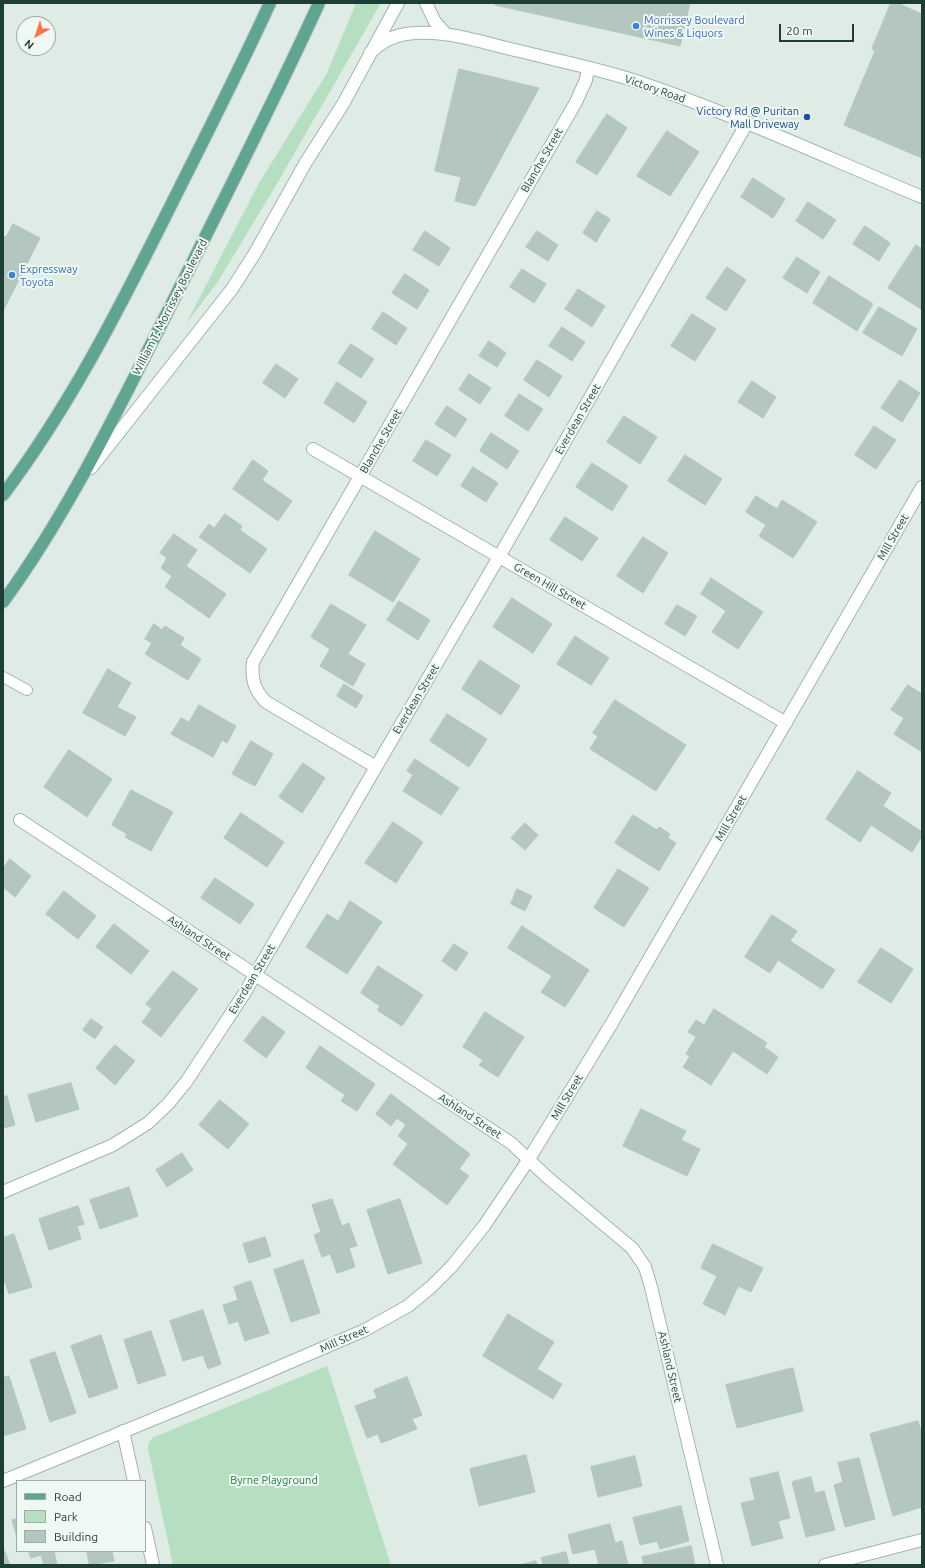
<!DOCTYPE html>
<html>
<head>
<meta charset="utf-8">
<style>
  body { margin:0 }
  #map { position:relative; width:925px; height:1568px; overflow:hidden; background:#dfece6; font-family:Ubuntu,sans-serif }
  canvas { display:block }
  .frame { position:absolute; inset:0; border:4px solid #1e3d34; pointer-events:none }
  .legend { position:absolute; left:16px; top:1480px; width:130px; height:72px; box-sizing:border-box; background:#eff8f3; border:1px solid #9bada7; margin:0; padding:5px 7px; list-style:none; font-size:12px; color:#1e3d34 }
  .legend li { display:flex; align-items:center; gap:8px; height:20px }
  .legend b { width:20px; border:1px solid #9bada7 }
  .north { position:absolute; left:16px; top:16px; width:40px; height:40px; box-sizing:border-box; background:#eff8f3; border:1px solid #9bada7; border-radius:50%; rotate:219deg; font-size:11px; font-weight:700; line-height:16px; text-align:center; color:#1e3d34 }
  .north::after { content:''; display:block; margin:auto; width:14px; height:18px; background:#fe724a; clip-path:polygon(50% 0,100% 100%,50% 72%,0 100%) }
  .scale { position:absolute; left:779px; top:24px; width:75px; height:18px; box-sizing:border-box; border:2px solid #1e3d34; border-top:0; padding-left:5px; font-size:12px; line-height:14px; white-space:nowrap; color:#1e3d34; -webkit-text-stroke:3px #eff8f3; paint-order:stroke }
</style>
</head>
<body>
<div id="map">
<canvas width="925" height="1568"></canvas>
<div class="frame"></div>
<ul class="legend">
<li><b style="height:5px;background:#5fa591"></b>Road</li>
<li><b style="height:11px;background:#b5dfc0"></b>Park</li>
<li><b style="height:11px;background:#b4c7be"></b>Building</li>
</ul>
<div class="north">N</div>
<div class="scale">20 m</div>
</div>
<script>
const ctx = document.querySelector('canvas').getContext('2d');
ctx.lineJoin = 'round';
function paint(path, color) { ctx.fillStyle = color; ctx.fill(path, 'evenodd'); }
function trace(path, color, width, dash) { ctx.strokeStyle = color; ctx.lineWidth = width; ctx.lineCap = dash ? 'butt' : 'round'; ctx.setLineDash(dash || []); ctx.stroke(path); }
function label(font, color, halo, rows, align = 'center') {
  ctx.font = font + ' Ubuntu,sans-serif'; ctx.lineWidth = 4; ctx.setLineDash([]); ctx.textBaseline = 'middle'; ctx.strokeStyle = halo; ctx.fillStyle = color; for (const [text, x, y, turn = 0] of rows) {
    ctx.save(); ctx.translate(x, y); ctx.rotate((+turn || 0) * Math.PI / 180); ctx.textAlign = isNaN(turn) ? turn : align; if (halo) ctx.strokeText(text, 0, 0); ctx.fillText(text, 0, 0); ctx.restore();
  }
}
paint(new Path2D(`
  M356 3H381L275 187 217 283 186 324 259 183 327 73Z
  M327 1366 391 1565H173L148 1449 149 1442 154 1437Z`), '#b5dfc0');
const building = new Path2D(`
  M496 3H690L680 46 495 5Z
  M891 3H897L922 14V158L844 125 875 51 872 49Z
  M459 69 539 88 475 206 455 201 461 177 435 171Z
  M607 114 627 128 597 175 576 162Z
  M667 131 699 152 670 196 637 176Z
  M753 178 785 199 773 218 741 197Z
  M808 202 836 220 823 239 796 221Z
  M597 211 610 219 596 242 583 233Z
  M13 224 40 238 3 311V236L6 237Z
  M865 226 890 243 879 261 853 244Z
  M425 231 450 248 439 266 413 250Z
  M537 231 558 245 548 261 526 247Z
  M916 245 922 249 921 309 888 288Z
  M797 257 820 272 807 293 783 278Z
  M727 267 746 280 726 311 706 298Z
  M522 269 546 284 534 303 510 287Z
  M405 274 429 290 417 309 392 293Z
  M829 276 873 304 857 331 813 303Z
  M578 289 605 306 592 327 565 309Z
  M879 307 917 329 902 356 863 333Z
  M383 312 407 328 396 345 372 329Z
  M692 314 716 329 695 361 671 346Z
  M562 327 585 342 572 361 549 346Z
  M489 341 506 353 497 367 479 356Z
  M351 344 374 359 361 378 338 363Z
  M537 360 562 376 549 397 524 380Z
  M276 364 298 379 285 398 263 383Z
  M469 374 491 388 480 404 459 390Z
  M900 380 920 393 902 422 881 408Z
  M752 381 776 397 763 418 738 402Z
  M337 382 367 402 354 423 324 403Z
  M519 394 543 409 528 431 505 416Z
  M447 406 467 419 455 437 435 424Z
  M624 416 657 437 640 464 607 442Z
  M874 426 896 440 876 469 855 455Z
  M491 433 519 451 507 469 480 451Z
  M426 440 451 455 437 476 413 461Z
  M685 455 722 479 705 505 668 481Z
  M253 460 268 471 262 480 292 501 278 521 233 489Z
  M592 463 628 486 612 511 576 487Z
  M473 467 498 483 486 502 461 486Z
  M756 496 777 509 782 500 817 522 793 558 759 536 766 525 746 512Z
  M225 514 242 526 240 530 267 549 250 573 199 537 209 524 214 528Z
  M565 517 598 538 582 561 550 540Z
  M375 531 420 559 393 602 349 575Z
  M174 534 197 550 186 566 226 594 209 618 165 587 172 576 161 568 167 558 160 553Z
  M643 537 668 553 643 593 617 576Z
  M711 578 763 612 738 649 712 632 726 611 701 594Z
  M512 598 552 624 533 653 493 627Z
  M399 601 430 620 418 640 387 620Z
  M331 604 366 625 348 654 365 664 353 686 320 666 330 649 311 637Z
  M677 605 697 616 685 636 665 624Z
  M154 624 162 630 165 626 184 638 180 645 201 659 188 680 145 654 152 643 145 639Z
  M575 636 609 658 591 685 557 664Z
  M480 660 520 686 501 715 462 689Z
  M108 669 131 683 117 707 136 717 125 736 83 713Z
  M344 684 363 696 356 708 337 696Z
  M908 685 922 694V752L894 734 904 718 891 710Z
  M615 700 686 745 656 791 590 749 598 736 593 733Z
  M199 705 236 726 227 743 222 740 213 757 171 734 181 718 189 722Z
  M447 714 487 739 469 767 430 741Z
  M251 741 273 754 255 786 232 774Z
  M69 750 112 779 87 817 44 787Z
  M415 759 459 788 441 815 403 791 413 775 407 771Z
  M303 763 325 778 302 813 279 797Z
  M858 771 891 793 883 806 922 832V836L912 852 871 825 860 842 826 819Z
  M131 790 173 812 151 851 125 837 127 834 112 825Z
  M241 813 284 842 267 867 224 838Z
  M633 815 657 830 659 827 670 834 668 838 676 843 659 871 615 843Z
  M393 822 423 842 396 883 365 863Z
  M525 823 538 835 525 850 511 838Z
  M10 859 31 876 15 897 3 887V869Z
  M618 869 649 888 624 927 594 908Z
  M215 878 254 904 240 924 201 898Z
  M517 889 532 896 525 911 511 904Z
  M64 891 96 916 78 939 46 914Z
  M350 901 382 922 347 974 306 947 327 914 338 921Z
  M772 915 797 931 790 941 835 970 822 989 778 960 770 973 745 957Z
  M114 924 149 951 131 974 96 947Z
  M522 926 589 970 565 1007 541 992 552 976 508 948Z
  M454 944 468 953 456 971 442 961Z
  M881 948 913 969 891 1003 858 982Z
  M378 966 423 995 402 1026 377 1010 380 1006 361 993Z
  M173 971 198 989 161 1037 142 1022 152 1009 146 1004Z
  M714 1009 767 1043 764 1047 778 1057 767 1074 733 1051 711 1085 683 1067 690 1056 686 1054 696 1037 688 1032 696 1020 704 1025Z
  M485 1012 524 1037 498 1077 479 1065 483 1060 463 1047Z
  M263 1016 285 1032 266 1058 244 1041Z
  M91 1019 103 1027 95 1039 83 1030Z
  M115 1045 135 1061 115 1085 96 1068Z
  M320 1046 375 1084 357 1111 341 1101 345 1095 306 1068Z
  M71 1083 79 1109 36 1122 28 1095Z
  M391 1094 470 1154 459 1169 469 1176 447 1205 393 1164 408 1144 398 1136 406 1125 397 1118 391 1126 376 1114Z
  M7 1096 15 1125 3 1128V1097Z
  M220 1100 249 1124 228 1149 199 1125Z
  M641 1109 686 1131 681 1140 700 1149 687 1176 623 1146Z
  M182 1153 193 1170 167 1187 156 1170Z
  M129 1187 138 1216 100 1229 90 1200Z
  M332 1199 342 1226 349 1223 357 1246 349 1248 355 1267 337 1273 330 1254 322 1257 314 1235 321 1232 312 1205Z
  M400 1199 422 1263 388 1274 367 1210Z
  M78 1206 84 1224 77 1226 81 1239 49 1250 39 1219Z
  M14 1234 32 1287 9 1294 3 1277V1238Z
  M265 1237 271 1256 249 1263 243 1244Z
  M713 1244 763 1268 751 1292 738 1286 725 1315 703 1304 717 1276 701 1268Z
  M303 1260 320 1313 291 1322 274 1270Z
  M251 1281 269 1333 245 1341 238 1321 229 1324 223 1305 238 1300 234 1287Z
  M203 1310 221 1364 208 1369 203 1355 183 1361 170 1321Z
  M508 1314 554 1342 537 1369 562 1384 553 1399 483 1356Z
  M151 1331 166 1375 138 1384 124 1340Z
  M101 1335 118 1388 89 1398 71 1346Z
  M55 1352 76 1413 50 1422 30 1360Z
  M793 1368 803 1411 737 1428 726 1385Z
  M9 1376 26 1429 3 1436V1378Z
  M407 1377 422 1415 412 1419 417 1429 381 1443 378 1434 367 1438 355 1406 377 1398 374 1390Z
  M918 1421 922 1434V1507L893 1516 870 1434Z
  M526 1455 535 1492 479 1506 470 1469Z
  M635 1456 642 1486 598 1497 591 1467Z
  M859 1458 875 1519 845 1527 834 1485 843 1482 838 1463Z
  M778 1472 790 1518 778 1521 783 1538 752 1546 741 1503 755 1500 750 1479Z
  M811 1477 815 1493 824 1491 835 1530 806 1537 792 1482Z
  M681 1506 689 1541 660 1549 657 1541 640 1545 633 1518Z
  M17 1519V1538L12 1520Z
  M610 1524 615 1543 622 1541 628 1565H599L595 1549 573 1554 568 1535Z
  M691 1546 695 1565H644L642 1557Z
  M3 1547 10 1565H3Z
  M29 1551H54L57 1565H44L41 1555 31 1558Z
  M87 1551H112L114 1561 90 1565Z
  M566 1552 569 1565H543L541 1558Z
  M536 1561 537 1565H520Z`);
paint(building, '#b4c7be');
trace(building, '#b1c6bc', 1);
const lane = new Path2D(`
  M3 677 27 690`);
const street = new Path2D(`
  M313 449 786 723
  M376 767 266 702C254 690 251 678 253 662L576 102 586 80 588 68
  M20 820 511 1143 547 1177 632 1248 645 1267 651 1287 717 1565
  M3 1192 113 1145 148 1123 168 1104 186 1082 244 994 376 767 499 557 747 123
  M123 1431 134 1481
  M3 1481 244 1382 365 1330 408 1306 431 1287 452 1266 484 1226 529 1159 612 1023 922 487
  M145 1528 153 1565
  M825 1565 922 1540`);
const secondary = new Path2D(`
  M426 3 435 22 445 33
  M370 53C380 43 392 36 406 34 444 28 483 43 519 51 559 61 600 69 639 82 735 115 828 158 922 197
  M91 468 232 289 255 253 306 162 343 104 398 3`);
const primary = new Path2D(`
  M3 495C69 407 117 313 166 215 201 145 237 75 270 3
  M3 602C68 513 116 413 166 315 218 211 271 108 319 3`);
trace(lane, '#a1b4ad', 12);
trace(street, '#a1b4ad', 14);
trace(secondary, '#9cb8ae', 14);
trace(primary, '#c0c9c6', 14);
trace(lane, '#fff', 10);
trace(street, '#fff', 12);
trace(secondary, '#fff', 12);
trace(primary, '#5fa591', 12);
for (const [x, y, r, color] of [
  [636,26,4,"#3f7fe0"],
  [807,117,4,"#1a4fb4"],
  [12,275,4,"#3f7fe0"]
]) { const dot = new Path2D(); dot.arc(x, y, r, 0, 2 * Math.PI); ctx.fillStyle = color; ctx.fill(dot); trace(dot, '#eff8f3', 1.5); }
label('11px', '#366cbe', '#eff8f3', [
  ["Morrissey Boulevard",644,20],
  ["Wines & Liquors",644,33],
  ["Expressway",20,269],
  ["Toyota",20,282]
], 'left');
label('11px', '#1e3d34', '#eff8f3', [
  ["Victory Road",655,89,19],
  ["Blanche Street",542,160,-60],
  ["William T. Morrissey Boulevard",170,307,-63],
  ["Everdean Street",578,419,-60],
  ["Blanche Street",381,441,-60],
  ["Mill Street",893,537,-60],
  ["Green Hill Street",550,586,30],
  ["Everdean Street",416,699,-59],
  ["Mill Street",731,818,-60],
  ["Ashland Street",199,938,33],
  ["Everdean Street",252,979,-59],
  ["Mill Street",567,1097,-59],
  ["Ashland Street",470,1116,33],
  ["Mill Street",344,1339,-24],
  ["Ashland Street",670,1367,77]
]);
label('11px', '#164399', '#eff8f3', [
  ["Victory Rd @ Puritan",799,111],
  ["Mall Driveway",799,124]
], 'right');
label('11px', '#257743', '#eff8f3', [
  ["Byrne Playground",274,1480]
]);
</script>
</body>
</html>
